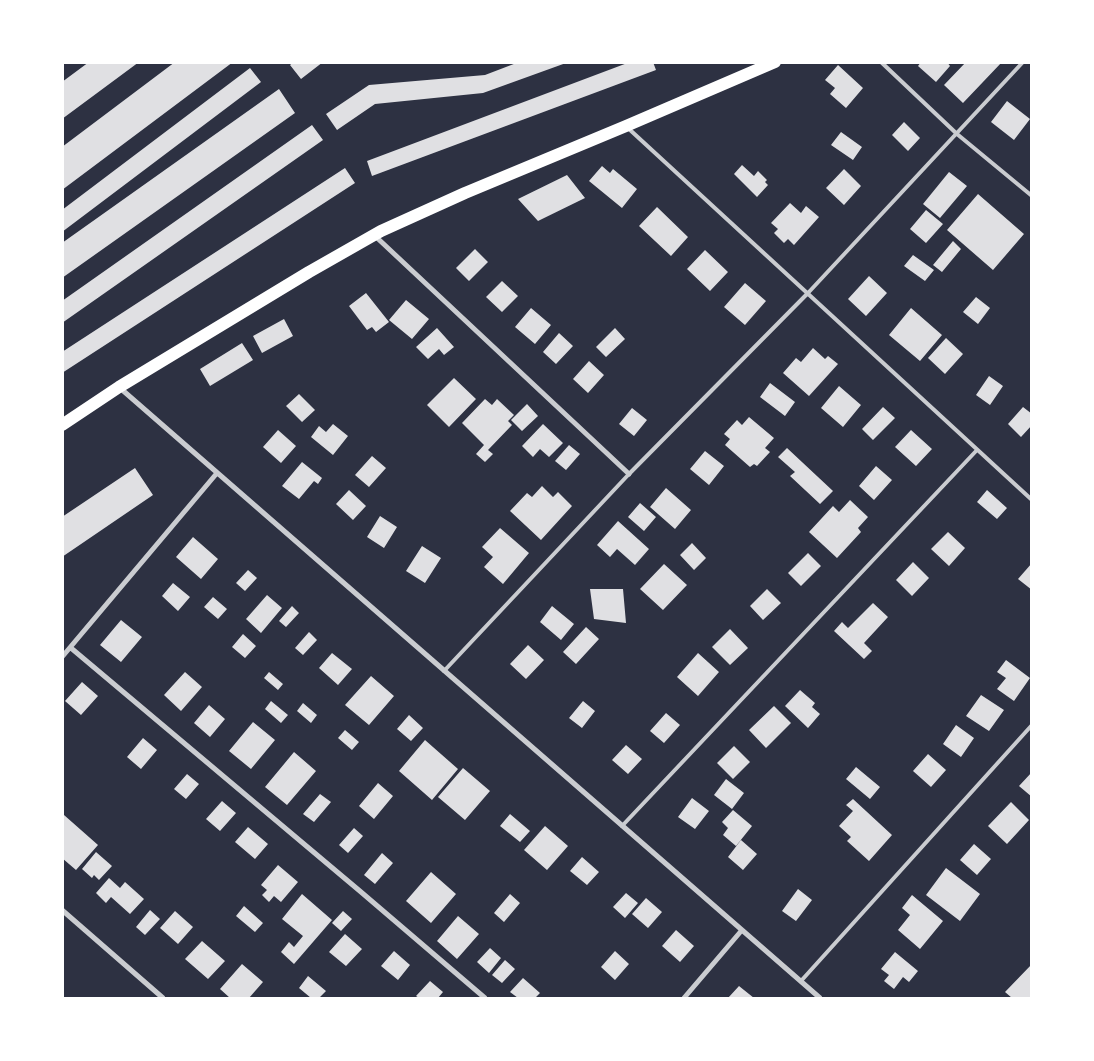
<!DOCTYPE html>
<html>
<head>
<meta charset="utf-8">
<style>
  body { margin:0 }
  #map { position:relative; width:1094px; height:1061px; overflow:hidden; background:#2d3142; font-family:Mulish,sans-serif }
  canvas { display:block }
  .frame { position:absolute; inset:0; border:64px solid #fff; pointer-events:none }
</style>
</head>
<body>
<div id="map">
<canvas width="1094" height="1061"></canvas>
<div class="frame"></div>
</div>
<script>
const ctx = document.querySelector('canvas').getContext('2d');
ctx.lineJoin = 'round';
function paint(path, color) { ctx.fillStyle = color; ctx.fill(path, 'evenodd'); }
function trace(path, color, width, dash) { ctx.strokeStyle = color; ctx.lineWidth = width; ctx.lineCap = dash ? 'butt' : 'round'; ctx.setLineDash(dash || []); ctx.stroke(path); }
paint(new Path2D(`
  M89 62H139L62 119V82Z
  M175 62H233L62 190V147Z
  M293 62H323L301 79 290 65Z
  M519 62 566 63 483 93 375 104 337 130 326 114 369 85 485 75Z
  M630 62H653L656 70 372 176 367 161Z
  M921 62H947L950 66 936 82 918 66Z
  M966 62H1002L963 103 944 85Z
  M838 65 863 88 846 108 830 94 835 88 825 80Z
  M250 68 261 82 62 232V210Z
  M279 89 295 113 62 278V243Z
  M1007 101 1030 119 1014 140 991 122Z
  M904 122 920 138 908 151 892 135Z
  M312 125 323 140 62 323V301Z
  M841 132 862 147 853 160 831 145Z
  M742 165 754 176 758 171 767 180 765 182 768 185 757 197 734 174Z
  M602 166 610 173 613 169 637 189 622 208 589 181Z
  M345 168 355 183 62 373V352Z
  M844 169 861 186 844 205 826 188Z
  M949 172 967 186 940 218 923 204Z
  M567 175 585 198 538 221 518 199Z
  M978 194 1024 234 993 270 947 230Z
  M790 203 801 213 806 206 819 217 794 245 788 239 784 243 774 233 778 229 771 223Z
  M657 207 688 237 671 256 639 226Z
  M926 210 943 224 926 243 910 229Z
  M953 241 961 249 942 272 933 265Z
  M475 249 488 262 469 281 456 268Z
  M705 250 728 272 710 291 687 269Z
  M913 255 934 270 925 281 904 266Z
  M869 276 887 293 866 316 848 299Z
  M502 281 518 296 502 312 486 297Z
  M745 283 766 301 745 325 724 307Z
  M366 293 389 322 376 332 372 327 367 330 349 306Z
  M976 297 990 308 978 324 963 312Z
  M406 300 429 319 412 339 389 320Z
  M531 308 551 325 535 344 515 327Z
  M911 308 942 335 920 361 889 335Z
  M284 319 293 336 262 353 253 336Z
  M437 328 454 347 444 355 439 349 428 359 416 347Z
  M615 328 625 339 606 357 596 347Z
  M559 333 573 346 556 364 543 352Z
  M946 338 963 354 945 374 928 358Z
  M242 343 253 360 210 386 200 369Z
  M813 348 825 359 828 356 838 364 809 396 783 373 796 358 801 362Z
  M589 361 604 375 588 393 573 379Z
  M989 376 1003 386 990 405 976 395Z
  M454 378 476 399 449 427 427 405Z
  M770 383 795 402 785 416 760 397Z
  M839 386 861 405 843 427 821 408Z
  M299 394 315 410 302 422 286 406Z
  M485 399 492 405 497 399 514 415 508 421 512 425 488 450 493 454 485 462 476 454 484 445 462 423Z
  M527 404 538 416 522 431 511 420Z
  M883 407 895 418 873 440 862 429Z
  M1023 407 1032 414V425L1021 437 1008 424Z
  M632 408 647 420 634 436 619 424Z
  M749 417 774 438 765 448 770 452 757 466 754 464 750 467 725 445 730 439 724 434 737 420 742 425Z
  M333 424 348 436 333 455 311 437 319 426 326 432Z
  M543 424 563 443 549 457 540 449 533 457 522 446Z
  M278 430 296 446 281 463 263 447Z
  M911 430 932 449 916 466 895 447Z
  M569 445 580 454 566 470 555 461Z
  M787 448 833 491 820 504 790 476 795 472 778 457Z
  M705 451 724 466 709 485 690 469Z
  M372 456 386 468 369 487 355 475Z
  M302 462 322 478 318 484 314 481 299 499 282 486Z
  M876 466 892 480 874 500 859 486Z
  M135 468 153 495 62 557V517Z
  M542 486 553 497 558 492 572 506 541 540 510 511 527 493 532 497Z
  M666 488 691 510 675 529 650 507Z
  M349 490 366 506 353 520 336 504Z
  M987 490 1007 508 997 519 977 502Z
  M850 500 868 517 858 528 861 532 837 558 809 532 833 506 839 512Z
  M640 503 656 517 644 531 628 517Z
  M380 516 397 527 384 548 367 537Z
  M618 521 649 549 635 565 617 549 610 557 597 545Z
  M500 528 529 553 503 584 484 567 493 557 482 547Z
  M948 532 965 548 949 566 931 549Z
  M193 537 218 559 201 579 176 557Z
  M692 543 706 558 694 570 680 555Z
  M422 546 441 558 425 583 406 571Z
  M808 553 821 566 801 586 788 573Z
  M913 562 929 578 912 596 896 580Z
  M1032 563V590L1018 579Z
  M664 564 687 585 663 610 640 589Z
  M248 570 257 578 245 591 236 583Z
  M173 583 190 597 178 611 162 596Z
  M590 589H623L626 623 594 619Z
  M767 589 781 603 763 620 750 606Z
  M267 595 282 608 261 633 246 619Z
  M213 597 227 609 218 619 204 607Z
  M873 603 888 617 864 643 872 651 864 659 834 631 842 622 848 628Z
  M292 606 299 613 286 627 279 621Z
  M552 606 574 624 561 640 540 622Z
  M121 620 142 637 121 662 100 645Z
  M586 627 599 639 576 664 563 652Z
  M730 629 748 648 730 665 712 647Z
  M309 632 317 640 303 655 295 648Z
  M243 634 256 646 245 658 232 647Z
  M528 645 544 660 526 679 510 664Z
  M332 653 352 669 338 685 319 668Z
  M698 653 719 672 698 696 677 677Z
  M1006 660 1030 678 1014 701 997 689 1006 678 997 672Z
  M185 672 202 687 181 711 164 695Z
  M269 672 283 684 278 690 264 678Z
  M371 676 394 696 369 725 345 705Z
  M82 682 98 696 81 715 65 701Z
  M800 690 815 703 812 707 820 714 808 728 785 706Z
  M981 695 1004 710 989 731 966 716Z
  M271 701 288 715 281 723 265 709Z
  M583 701 595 711 582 728 569 718Z
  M303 703 317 715 311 723 297 711Z
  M209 705 225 719 210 737 194 723Z
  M774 706 791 723 766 748 749 730Z
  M666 713 680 725 664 743 650 731Z
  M409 715 423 728 411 741 397 729Z
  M253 722 275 740 251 769 229 751Z
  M956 725 974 738 961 757 943 744Z
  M345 730 359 742 352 750 338 738Z
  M143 738 157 750 141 769 127 757Z
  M425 740 458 769 432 800 399 771Z
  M626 745 642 759 628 774 612 760Z
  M734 746 750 762 733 779 717 763Z
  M294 752 316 771 287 805 265 787Z
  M928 754 946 770 931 787 913 771Z
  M856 767 880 787 870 799 846 779Z
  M463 768 490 791 465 820 438 797Z
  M1032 772V797L1019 786Z
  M187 774 199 784 186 799 174 789Z
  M726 779 744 793 732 809 714 795Z
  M378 783 393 796 374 819 359 806Z
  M320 794 331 802 314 822 303 814Z
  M692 798 709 811 695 829 678 817Z
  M853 799 892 835 869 861 847 841 851 837 839 826 853 811 846 805Z
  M222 801 236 813 220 831 206 819Z
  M1011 802 1029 820 1007 844 988 826Z
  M733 810 752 826 736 846 723 835 728 828 722 822Z
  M510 814 530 831 520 842 500 826Z
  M64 815 98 845 76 870 62 858V817Z
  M545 826 568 846 547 870 524 850Z
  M248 827 268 844 255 859 235 842Z
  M354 828 363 836 348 853 339 845Z
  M741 840 757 854 743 870 728 857Z
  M974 844 991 859 977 875 960 860Z
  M96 852 112 866 99 880 94 875 92 878 82 869Z
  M382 853 393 863 375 884 364 875Z
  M582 857 599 872 587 885 570 871Z
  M278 865 298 882 281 902 274 896 269 902 262 895 267 890 261 885Z
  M946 868 980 894 960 921 926 895Z
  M431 872 456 894 431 923 406 901Z
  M109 878 120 888 125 882 144 899 130 914 111 897 106 903 96 893Z
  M798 889 812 900 796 921 782 911Z
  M626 893 638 903 625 918 613 907Z
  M302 894 332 920 294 964 281 952 289 942 294 947 303 936 282 919Z
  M510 894 520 903 504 922 494 913Z
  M912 895 943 921 920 949 898 930 910 915 902 908Z
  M646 898 662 912 648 928 632 914Z
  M244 906 263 923 255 932 236 916Z
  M150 910 160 919 145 935 136 927Z
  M175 911 193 927 178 944 160 928Z
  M343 911 352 919 341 931 332 923Z
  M458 916 479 934 457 959 437 941Z
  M676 930 694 946 680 962 662 946Z
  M345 934 362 949 346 966 329 952Z
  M202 941 225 961 208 979 185 959Z
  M490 948 501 958 489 973 477 962Z
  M394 951 410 965 398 980 381 966Z
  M615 951 629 964 615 980 601 967Z
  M895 952 918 971 909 982 903 977 894 989 884 981 889 975 881 969Z
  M505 960 515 969 502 983 492 975Z
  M242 964 263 982 249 998H230L220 989Z
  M1032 964V998H1012L1005 992Z
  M308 976 326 991 319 998H311L299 988Z
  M523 978 540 993 535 998H518L510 992Z
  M430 981 443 992 438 998H419L416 996Z
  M739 986 754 998H728Z`), '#e0e0e3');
trace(new Path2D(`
  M881 62 957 134 1032 196
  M629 129 1032 500
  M444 671 629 474 808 293 1023 62
  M622 826 977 450
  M801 981 1032 725`), '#caccd0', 4);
trace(new Path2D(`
  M374 235 629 474
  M120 388 820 998
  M71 648 361 892 485 998
  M62 657 217 473
  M62 910 163 998
  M684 998 742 930`), '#caccd0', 5);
trace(new Path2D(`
  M62 425 119 387 309 272 381 231 465 193 626 126 775 62`), '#fff', 12);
</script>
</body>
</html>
